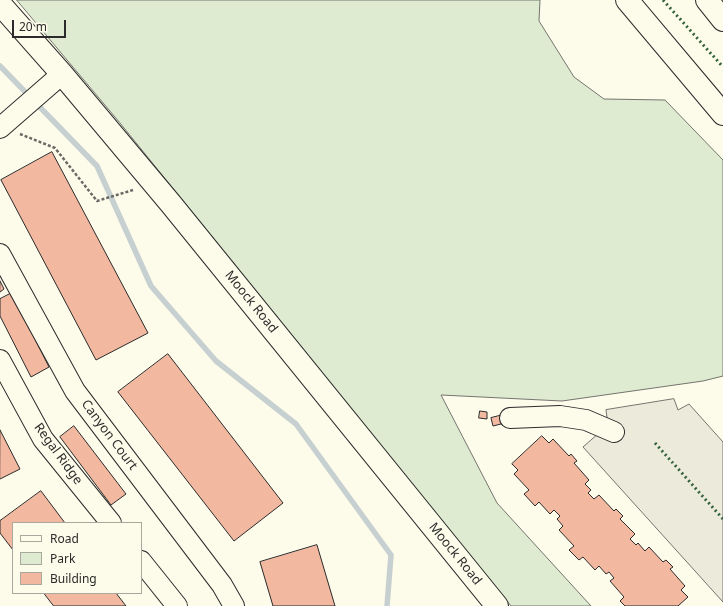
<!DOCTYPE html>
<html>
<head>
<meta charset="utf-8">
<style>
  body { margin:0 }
  #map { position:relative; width:723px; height:606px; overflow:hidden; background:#fdfbea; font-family:"Noto Sans",sans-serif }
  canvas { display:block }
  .legend { position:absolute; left:12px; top:522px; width:130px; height:72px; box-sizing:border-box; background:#fdfbea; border:1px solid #a9a89e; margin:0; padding:5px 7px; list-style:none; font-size:12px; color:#2b2b2b }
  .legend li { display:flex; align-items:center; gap:8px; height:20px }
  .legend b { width:20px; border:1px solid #a9a89e }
  .scale { position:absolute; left:12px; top:20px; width:54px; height:18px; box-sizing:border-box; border:2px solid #2b2b2b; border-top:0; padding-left:5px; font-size:12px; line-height:14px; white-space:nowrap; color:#2b2b2b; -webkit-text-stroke:3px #fdfbea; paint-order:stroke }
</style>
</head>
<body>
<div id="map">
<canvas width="723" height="606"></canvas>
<ul class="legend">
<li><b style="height:5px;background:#fdfbea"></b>Road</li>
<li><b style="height:11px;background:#deebd1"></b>Park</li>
<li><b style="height:11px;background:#f2b8a0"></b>Building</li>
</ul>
<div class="scale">20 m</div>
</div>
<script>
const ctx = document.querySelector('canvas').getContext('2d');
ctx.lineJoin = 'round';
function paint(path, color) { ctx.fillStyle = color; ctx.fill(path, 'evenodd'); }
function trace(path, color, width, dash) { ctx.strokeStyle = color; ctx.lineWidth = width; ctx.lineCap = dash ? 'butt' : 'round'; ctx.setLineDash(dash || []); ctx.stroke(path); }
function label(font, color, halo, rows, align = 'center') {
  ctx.font = font + ' "Noto Sans",sans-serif'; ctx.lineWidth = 3; ctx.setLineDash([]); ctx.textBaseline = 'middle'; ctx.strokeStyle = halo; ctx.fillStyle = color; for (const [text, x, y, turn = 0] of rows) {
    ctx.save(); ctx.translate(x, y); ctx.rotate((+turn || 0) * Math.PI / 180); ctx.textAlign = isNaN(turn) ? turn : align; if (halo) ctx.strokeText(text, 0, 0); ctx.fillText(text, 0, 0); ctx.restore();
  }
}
const green = new Path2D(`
  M17 0H540L539 21 574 77 604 99 665 100 723 160V376L703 381 562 401 441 395 497 503 591 606H511L120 123Z`);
paint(green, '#deebd1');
trace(green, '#74746e', 1);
const parking = new Path2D(`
  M674 399 678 410 689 404 723 442V602L583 447 608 425 606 410Z`);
paint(parking, '#eceadb');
trace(parking, '#74746e', 1);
trace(new Path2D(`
  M0 66 97 166 151 286 216 361 296 424 391 555 387 606`), '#c7d0d0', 5.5);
const building = new Path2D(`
  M52 152 148 333 96 360 1 180Z
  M0 281 4 289 0 292Z
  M12 293 49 367 31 377 0 316V299Z
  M168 354 283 503 234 541 118 392Z
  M480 411 487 412V419L479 418Z
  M503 415 505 423 493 426 491 418Z
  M74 426 126 494 111 505 60 437Z
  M0 430 20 469 0 479Z
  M542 436 549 443 553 439 569 456 571 454 577 461 574 463 589 480 585 484 591 490 588 493 594 499 599 495 614 511 616 509 623 516 620 519 635 534 630 539 636 545 638 543 645 551 649 547 663 562 666 560 673 567 670 569 685 586 681 590 688 597 678 606H625L620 601 624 597 610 581 614 578 609 572 606 574 599 566 595 570 583 557 579 560 569 550 574 546 559 530 563 526 557 519 560 516 554 510 550 514 539 502 535 506 524 494 529 490 514 474 518 470 512 464Z
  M41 491 65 523H13V550L0 533V521Z
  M317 545 335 606H273L260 562Z
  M44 593H116L126 606H54Z`);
paint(building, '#f2b8a0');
trace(building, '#2b2b2b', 1);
const minor = new Path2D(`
  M0 128 62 74
  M0 254 75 391 222 585 234 606
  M0 360 43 439 111 523
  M510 418 560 416 586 420 614 432
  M141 561 177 606`);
const major = new Path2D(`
  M0 4 62 74 171 204 497 606`);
const highway = new Path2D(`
  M627 0 723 114
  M707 0 723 20`);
trace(minor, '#2b2b2b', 22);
trace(major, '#2b2b2b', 24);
trace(highway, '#2b2b2b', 24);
trace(new Path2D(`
  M20 134 55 148 97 201 133 190`), '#6a6964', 2.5, [3, 2]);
trace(minor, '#fdfbea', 20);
trace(major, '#fdfbea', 22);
trace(highway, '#fdfbea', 22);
trace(new Path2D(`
  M663 0 723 67
  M655 443 723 519`), '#34623c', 3, [2, 3]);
label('13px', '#2b2b2b', '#fdfbea', [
  ["Moock Road",251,302,51],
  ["Canyon Court",109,435,53],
  ["Regal Ridge",58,454,54],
  ["Moock Road",455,554,51]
]);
</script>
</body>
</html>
